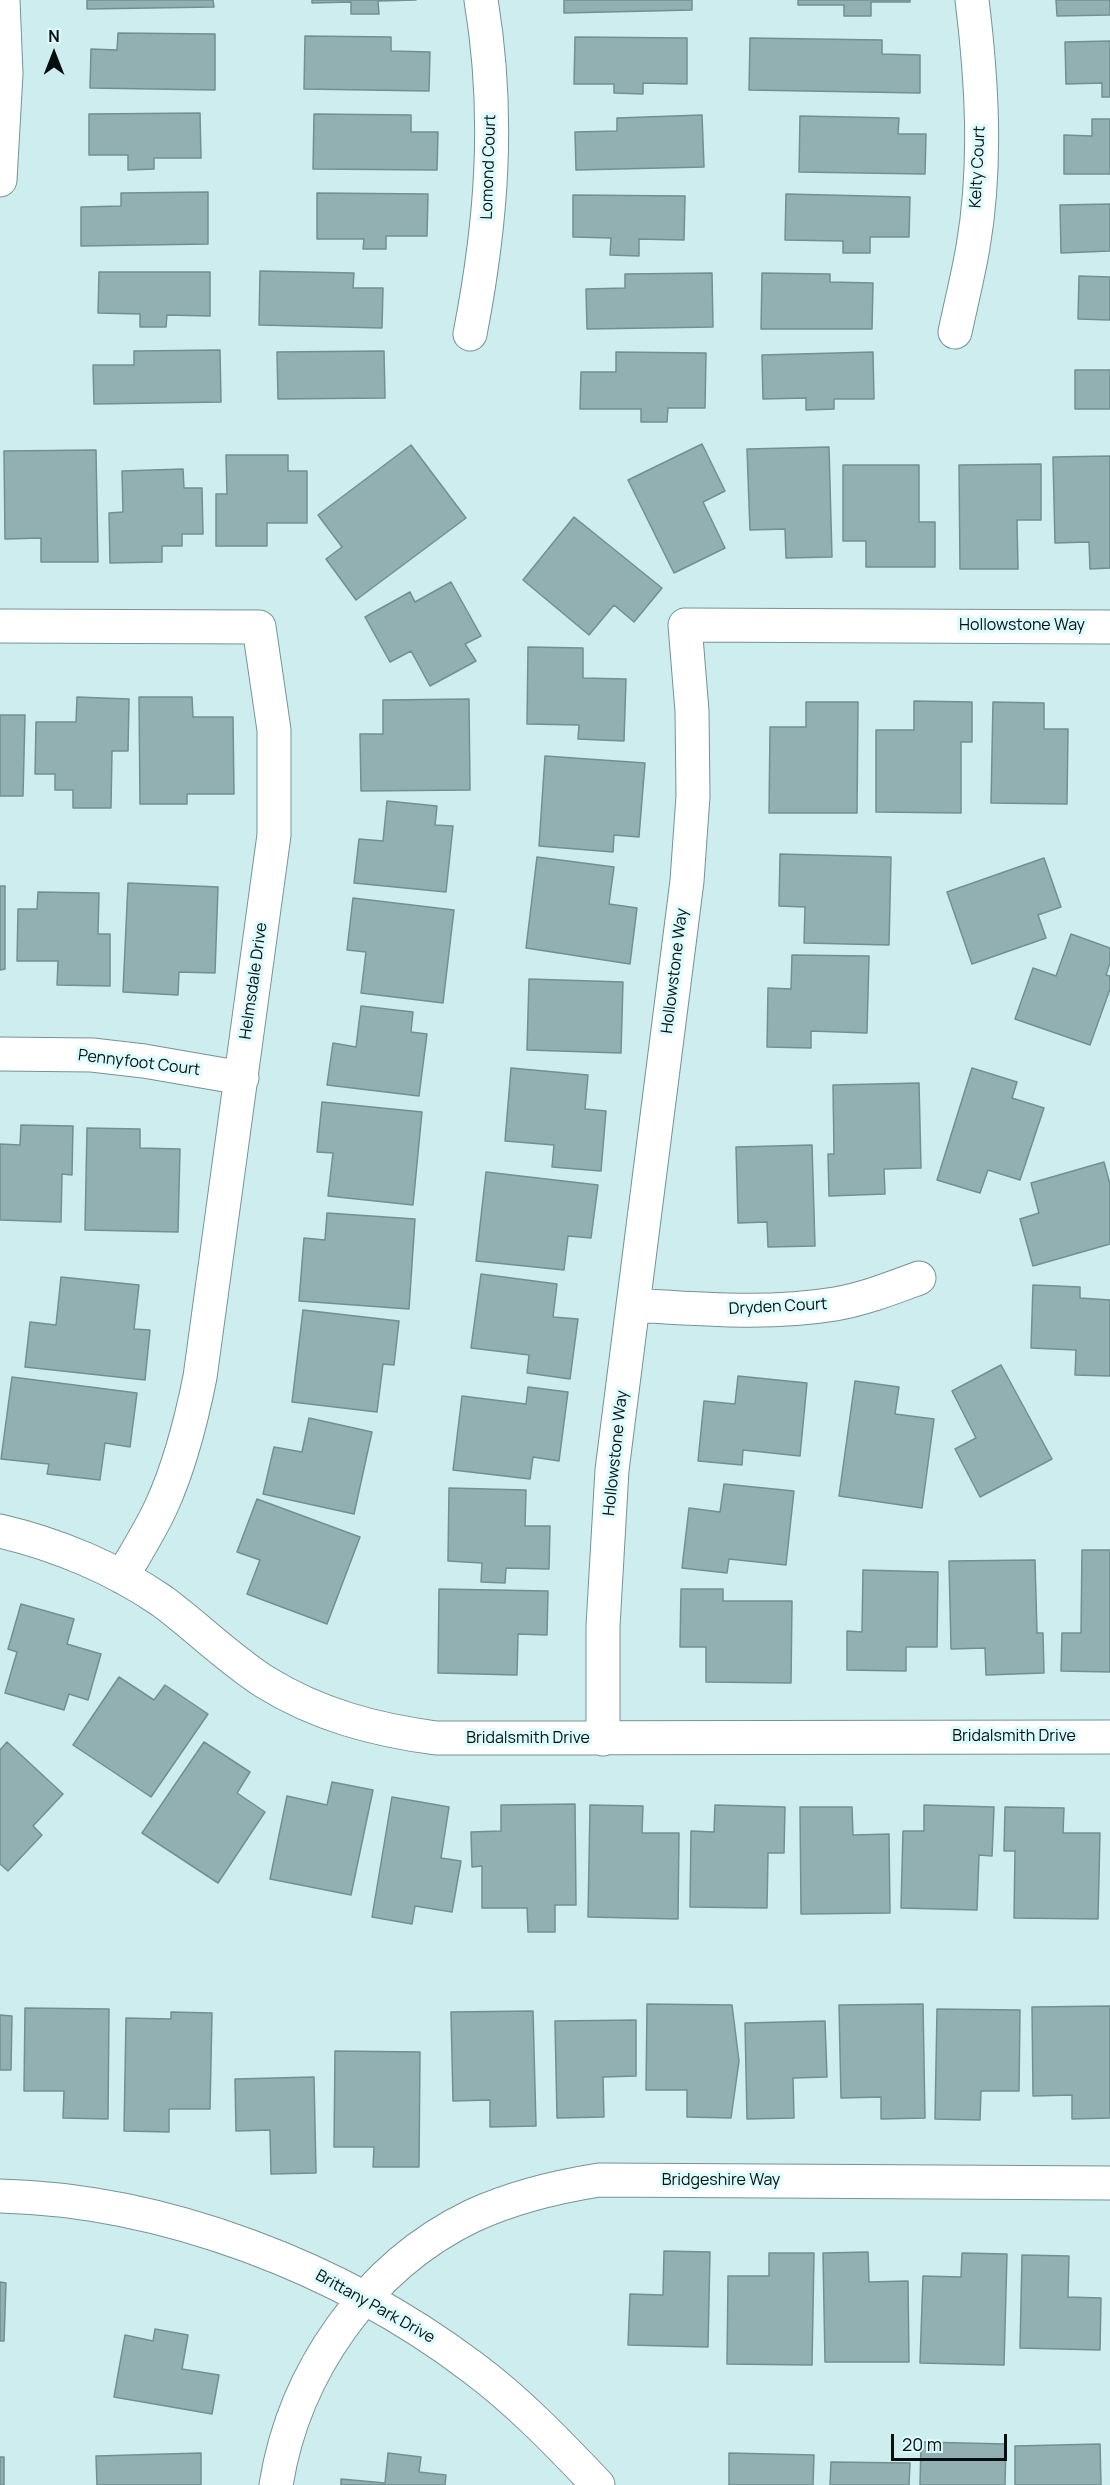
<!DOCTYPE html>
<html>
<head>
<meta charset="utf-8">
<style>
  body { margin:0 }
  #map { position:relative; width:1110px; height:2485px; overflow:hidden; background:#ceedee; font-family:Manrope,sans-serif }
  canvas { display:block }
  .north { position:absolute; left:24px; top:24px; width:60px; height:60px; -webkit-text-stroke:4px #dbfbfc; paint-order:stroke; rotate:0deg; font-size:16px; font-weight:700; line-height:24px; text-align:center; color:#040e0f }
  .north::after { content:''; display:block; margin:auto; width:21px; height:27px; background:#040e0f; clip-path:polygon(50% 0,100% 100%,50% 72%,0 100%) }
  .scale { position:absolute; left:891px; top:2434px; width:116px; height:27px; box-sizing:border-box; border:3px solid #040e0f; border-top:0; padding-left:8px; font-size:18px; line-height:21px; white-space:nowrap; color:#040e0f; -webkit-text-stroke:4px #dbfbfc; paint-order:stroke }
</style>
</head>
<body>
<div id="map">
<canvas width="1110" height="2485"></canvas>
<div class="north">N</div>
<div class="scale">20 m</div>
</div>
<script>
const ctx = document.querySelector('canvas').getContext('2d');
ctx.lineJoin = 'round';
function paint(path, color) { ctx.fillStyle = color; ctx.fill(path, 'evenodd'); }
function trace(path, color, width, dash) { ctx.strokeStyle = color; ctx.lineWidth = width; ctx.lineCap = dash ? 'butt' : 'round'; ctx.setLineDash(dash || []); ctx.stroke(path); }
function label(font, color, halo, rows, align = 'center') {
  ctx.font = font + ' Manrope,sans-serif'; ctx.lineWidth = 6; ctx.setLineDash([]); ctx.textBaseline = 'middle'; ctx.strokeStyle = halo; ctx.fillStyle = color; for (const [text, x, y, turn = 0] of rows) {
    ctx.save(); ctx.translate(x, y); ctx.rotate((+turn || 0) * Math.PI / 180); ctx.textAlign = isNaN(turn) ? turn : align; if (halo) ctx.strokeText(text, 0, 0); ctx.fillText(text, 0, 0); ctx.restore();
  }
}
const building = new Path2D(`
  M87 0H213L214 7 87 9Z
  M312 0H416L378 1 379 14H351V2L312 3Z
  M564 0H692V10L564 13Z
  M798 0H910V2H871V16H844V5H798Z
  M1056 0H1110V15L1057 16Z
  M118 33 215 34V90L90 88 91 49 117 50Z
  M305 36 391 37V51L430 52 429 91 304 89Z
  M575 37 687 38V84L643 83V94L614 93V84H574Z
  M750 38 882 40V54L920 55V93L749 90Z
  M1110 41V97H1102V83L1066 84 1065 42Z
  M200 113 201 158H154V169L128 170V155H89V114Z
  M314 114 411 115V132H438L437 170 313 169Z
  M702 115 704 167 576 170 575 132 617 131V118Z
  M800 116 899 118 898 134H926L925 174 799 172Z
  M1092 119H1110V174H1064V135L1092 136Z
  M208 192V244L81 246V207L121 206V193Z
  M317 193 428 194 427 236H386V249H363L364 239H317Z
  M786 194 910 197 909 237H870V253H843V241L785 240Z
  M573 195 685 196 684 240 639 239V256L610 255 611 238 573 237Z
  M1110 204V251L1061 253 1060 205Z
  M260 271 354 273 353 288H383L382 328 259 325Z
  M99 272H210V316L167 315 166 327H140V314L98 313Z
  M712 273 713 327 587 329 586 289 625 288V274Z
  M762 273 830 274V282L873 283 872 329H761Z
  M1079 276 1110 277V320L1078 319Z
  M220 350 221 402 94 404 93 365H134V351Z
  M384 351 385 398 278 399 277 352Z
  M616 352 706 353 705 408H668L667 422H641V409H580L581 372H616Z
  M873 352 874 399H834V409L806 410V398L763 399 762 355Z
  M1075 370H1110V409H1075Z
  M702 444 725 491 703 502 725 548 674 573 628 480Z
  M411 445 466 518 356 600 326 559 342 547 318 515Z
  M829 447 832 557 786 558 785 529 750 530 747 449Z
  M96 450 98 562H41V538L5 539 4 451Z
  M226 455H288V471H307V523H267V546H216V494H227Z
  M1110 456V568L1090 569 1089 542 1055 543 1053 457Z
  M1041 464V520H1017L1018 569H960L959 465Z
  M843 465H919V522H935V567H866V541H843Z
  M183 469 184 488H202L203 534H182V546H162V562L110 563 109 513 123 512 122 471Z
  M574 517 662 588 634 622 614 605 589 635 523 580Z
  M451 582 481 636 465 644 476 661 430 686 411 651 390 662 365 617 410 592 415 602Z
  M528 647 583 648V678L626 679 624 741 578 739 579 725 527 724Z
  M77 697 129 699 128 751H112L111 808H73V790H55V774H35L36 722H76Z
  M139 697H192L193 717H233L234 794H187V804H140Z
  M469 699 470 790 361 791 360 734H383V700Z
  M914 701 972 702V742H961V813L876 812V730H914Z
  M806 702H858L857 813H769L770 727H806Z
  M993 702 1044 703V729H1068L1067 804 991 803Z
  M0 715H25L23 796H0Z
  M545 756 645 763 639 837 614 835 613 852 539 846Z
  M387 801 437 806 435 825 453 826 446 892 354 883 359 839 383 841Z
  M780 854 891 857 889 945 804 943 805 907 779 906Z
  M537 857 614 867 609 904 637 908 630 964 526 948Z
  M1044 858 1061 907 1038 915 1046 938 972 964 947 892Z
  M128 883 218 887 215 973 179 972 178 995 123 992Z
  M0 886H5V969L0 970Z
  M38 892 99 893 98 934H110V986L57 985 58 961H17L18 909H37Z
  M353 898 454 910 443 1003 361 993 366 952 347 950Z
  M1071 934 1110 948V963L1106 975 1110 976V989L1090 1045 1015 1019 1033 968 1056 976Z
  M792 955 869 956 867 1033 811 1031V1048L767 1047 768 988 791 989Z
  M529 979 623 982 621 1053 527 1050Z
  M361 1006 413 1012 411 1032 427 1034 419 1096 327 1085 333 1043 356 1047Z
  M511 1068 588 1075 585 1109 606 1111 601 1171 552 1167 554 1145 505 1141Z
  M972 1068 1017 1082 1012 1098 1044 1108 1020 1180 988 1170 980 1193 937 1180Z
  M919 1083 921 1168 884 1169 885 1194 829 1196 828 1154H834L833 1085Z
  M322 1102 422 1112 413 1205 328 1196 333 1153 317 1152Z
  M21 1125 73 1126 72 1175 62 1174 61 1222 0 1220V1144L20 1145Z
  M87 1128 140 1129V1148L180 1149 178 1232 85 1230Z
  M812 1145 815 1246 768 1247 767 1222 738 1223 736 1147Z
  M1104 1162 1110 1184V1244L1033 1266 1020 1219 1039 1213 1031 1183Z
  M486 1172 598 1185 591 1238 568 1236 564 1270 476 1261Z
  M327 1213 415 1219 409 1309 299 1301 304 1238 325 1240Z
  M481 1274 557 1284 553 1317 578 1319 570 1379 527 1373 529 1355 471 1348Z
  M61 1277 139 1285 134 1329 150 1330 145 1380 25 1367 30 1322 56 1325Z
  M1033 1285 1080 1287V1298L1110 1300V1376L1075 1375 1076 1350 1031 1348Z
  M303 1310 399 1321 394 1365 383 1364 377 1412 292 1402Z
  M1001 1365 1052 1459 980 1497 955 1449 976 1438 952 1391Z
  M738 1376 807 1383 800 1456 743 1450 742 1465 698 1461 704 1401 735 1404Z
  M12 1377 137 1393 130 1447 105 1443 100 1480 47 1474 49 1464 1 1459Z
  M855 1381 899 1387 895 1414 934 1419 922 1508 839 1496Z
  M528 1387 568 1392 559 1461 533 1457 530 1479 453 1470 462 1396 526 1404Z
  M309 1418 372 1432 354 1514 263 1494 274 1447 302 1452Z
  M724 1484 794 1491 786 1565 729 1559 727 1573 682 1568 689 1508 720 1512Z
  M449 1488 526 1490 525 1526H550L549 1569 506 1568 505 1583 481 1582 482 1563 448 1561Z
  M257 1499 360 1537 327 1624 247 1594 260 1560 237 1552Z
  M1082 1550H1110V1672L1061 1671 1062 1633H1081Z
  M1035 1560 1037 1633H1043L1044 1673 986 1675 985 1648 951 1649 949 1561Z
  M863 1570 938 1572 937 1647H906V1671L847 1670V1631L862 1632Z
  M439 1589 548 1591 547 1635 518 1634 517 1675 438 1673Z
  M681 1589H723V1601H792L791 1683 706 1682V1647H680Z
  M21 1604 74 1619 67 1644 101 1654 88 1700 69 1694 64 1710 5 1693 17 1652 8 1649Z
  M119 1677 154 1700 165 1685 208 1714 151 1797 73 1745Z
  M7 1742 63 1794 33 1826 42 1835 8 1871 0 1864V1750Z
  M204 1742 250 1772 237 1793 265 1812 218 1883 142 1833Z
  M332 1782 373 1790 351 1895 270 1879 287 1796 327 1805Z
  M392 1797 449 1807 441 1858 461 1861 452 1912 415 1906 412 1924 372 1917Z
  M575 1804 576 1905H555V1932H528L527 1908H482V1866L472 1867 471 1832 501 1831V1805Z
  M590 1805 643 1806 642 1833H679L678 1919 588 1917Z
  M715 1805 785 1807 784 1853H768L767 1908 690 1907 691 1831 714 1832Z
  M924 1805 994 1807 992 1856 979 1855 977 1910 901 1908 903 1831H924Z
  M800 1807H852L853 1835 889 1834 890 1913 801 1914Z
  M1005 1807 1064 1808 1063 1833H1100L1098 1919 1014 1918 1015 1851H1004Z
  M647 2004 732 2005 739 2061 731 2118 687 2117V2090H646Z
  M923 2004 925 2118 881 2119V2097L841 2098 839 2005Z
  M1110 2006V2118L1072 2119V2095L1033 2096 1032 2007Z
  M25 2008 109 2009 108 2119 63 2118 64 2091H24Z
  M937 2009 1020 2010 1019 2091H981L980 2120 935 2119Z
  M533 2011 536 2126 490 2127V2100L453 2101 451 2012Z
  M171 2012 212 2013 210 2109H169V2132L124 2131 126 2018 171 2019Z
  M0 2015 12 2016 11 2070H0Z
  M636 2020V2076L603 2077 604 2117 557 2118 555 2021Z
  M825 2021 827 2077 793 2078 794 2118 747 2119 745 2023Z
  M335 2051 420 2052 419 2167H373L374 2147H334Z
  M314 2077 316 2173 271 2174 270 2130 236 2131 235 2079Z
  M664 2251 710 2252 708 2347 628 2345 630 2294 663 2295Z
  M868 2252 869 2282 908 2281 909 2362H825L823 2253Z
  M769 2253H814L812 2365 727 2364 728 2276H769Z
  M962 2253 1007 2254 1004 2365 920 2363 923 2276 961 2277Z
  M1022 2255 1069 2256 1068 2297 1101 2298 1100 2350 1020 2348Z
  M0 2282 6 2283 4 2341H0Z
  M155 2329 188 2335 182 2369 219 2375 212 2414 114 2397 125 2335 153 2341Z
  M921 2442 1006 2444 1005 2485H920Z
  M1100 2444 1101 2485H1015V2446Z
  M201 2453V2485H97L96 2456Z
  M388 2453 421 2457 419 2472 446 2475 445 2485H341V2479L385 2483Z
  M729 2453 814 2455 813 2485H729Z
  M0 2457H4V2485H0Z
  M831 2462 910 2463 909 2485H830Z`);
paint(building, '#92b0b1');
trace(building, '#739091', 1.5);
const minor = new Path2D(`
  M0 180 6 74 3 0
  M955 332C961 304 968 276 973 247 987 166 982 81 972 0
  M470 334C492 221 500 114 481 0
  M0 626 259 627 274 730V835L200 1377C191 1422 180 1466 161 1507 150 1531 135 1554 122 1577
  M0 1054 92 1055 144 1061 242 1078
  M633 1305C701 1309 768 1315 835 1304 864 1299 892 1288 919 1278
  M0 1531C56 1544 114 1568 162 1601 197 1627 229 1659 265 1682 318 1715 376 1730 436 1738L1110 1737
  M603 1739V1626L612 1470 687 881 693 796 692 711 685 625 1110 627
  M0 2196C165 2200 341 2268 472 2367 518 2401 558 2443 598 2485
  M276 2485C294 2372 368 2266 472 2216 513 2197 555 2187 599 2180L1110 2183`);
trace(minor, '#759394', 35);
trace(minor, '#fff', 33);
label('16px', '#040e0f', '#dbfbfc', [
  ["Lomond Court",489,167,-88],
  ["Kelty Court",978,167,-87],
  ["Hollowstone Way",1022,626],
  ["Hollowstone Way",675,971,-83],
  ["Helmsdale Drive",254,981,-82],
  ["Pennyfoot Court",139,1063,7],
  ["Dryden Court",778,1307,-3],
  ["Hollowstone Way",616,1453,-84],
  ["Bridalsmith Drive",1014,1737],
  ["Bridalsmith Drive",528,1739],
  ["Bridgeshire Way",721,2181],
  ["Brittany Park Drive",375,2307,29]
]);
</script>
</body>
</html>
